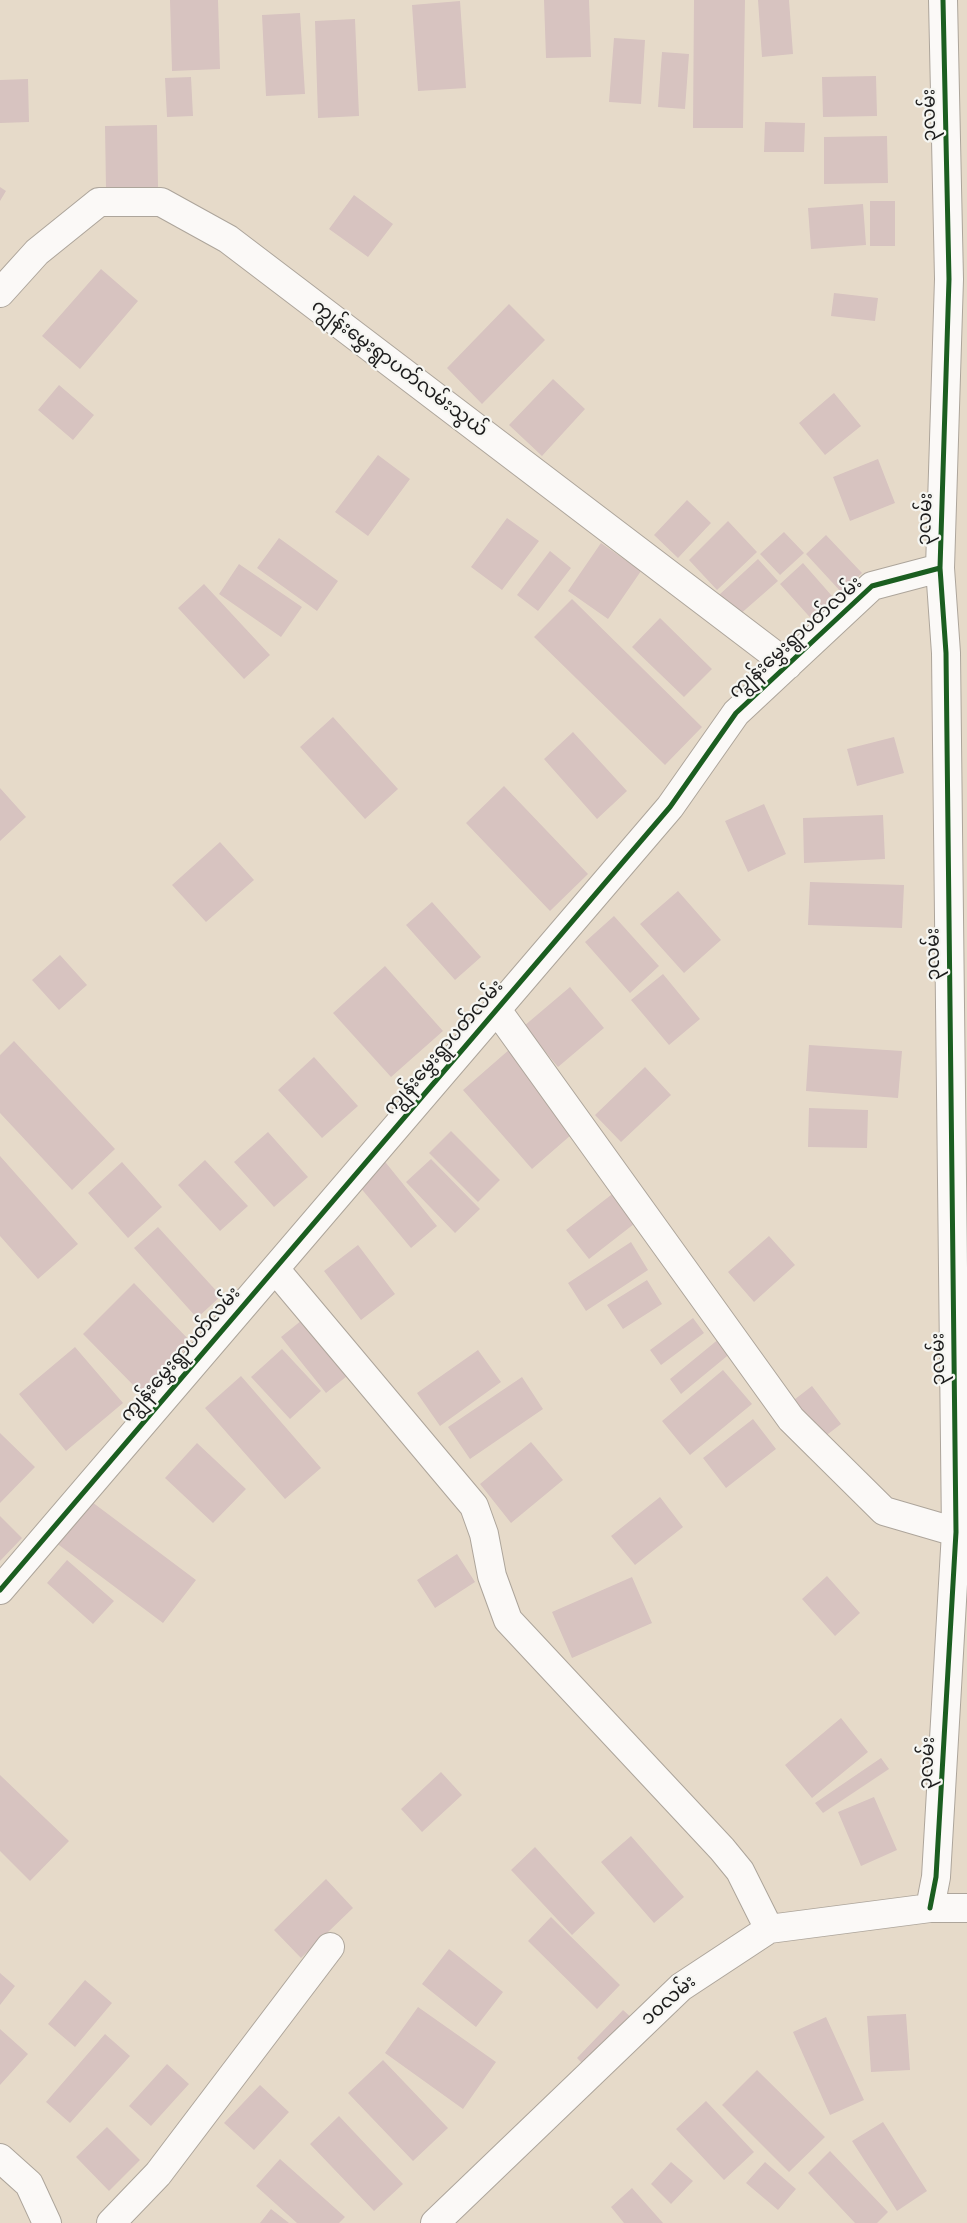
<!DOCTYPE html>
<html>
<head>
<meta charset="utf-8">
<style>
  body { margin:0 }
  canvas { display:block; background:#e6dac9 }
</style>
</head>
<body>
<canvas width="967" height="2223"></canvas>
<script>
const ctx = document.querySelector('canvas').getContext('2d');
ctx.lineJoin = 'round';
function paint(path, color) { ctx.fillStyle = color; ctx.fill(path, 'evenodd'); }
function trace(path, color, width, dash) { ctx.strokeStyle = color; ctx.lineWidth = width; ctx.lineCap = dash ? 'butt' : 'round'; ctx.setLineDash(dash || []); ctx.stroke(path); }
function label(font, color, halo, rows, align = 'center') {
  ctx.font = font + ' Sriracha,"Noto Sans Myanmar",sans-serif'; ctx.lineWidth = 4.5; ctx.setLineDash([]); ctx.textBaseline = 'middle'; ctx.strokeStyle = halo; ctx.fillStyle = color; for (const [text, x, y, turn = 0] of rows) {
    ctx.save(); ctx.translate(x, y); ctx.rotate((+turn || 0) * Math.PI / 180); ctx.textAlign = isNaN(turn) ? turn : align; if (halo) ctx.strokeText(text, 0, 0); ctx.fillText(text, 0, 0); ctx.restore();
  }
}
paint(new Path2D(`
  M170 0H218L220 69 172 71Z
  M544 0H589L591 57 546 58Z
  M694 0H745L743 128H693Z
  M758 0H789L793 54 762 57Z
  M460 1 466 88 418 91 412 5Z
  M300 13 305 94 266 96 262 15Z
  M355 19 359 116 318 118 315 21Z
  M614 38 645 40 641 104 609 102Z
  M662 52 689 54 685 109 658 107Z
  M876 76 877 116 823 117 822 77Z
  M191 77 193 116 167 117 165 78Z
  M28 79 29 122 0 123V80Z
  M765 122 805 123 804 152H764Z
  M157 125 158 187 106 189 105 126Z
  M887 136 888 183 824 184V137Z
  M0 187 6 191 0 201Z
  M354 195 393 224 368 257 329 229Z
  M870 201H895V246H870Z
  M863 204 866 245 811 249 808 208Z
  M101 269 138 301 80 369 42 336Z
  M834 293 878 298 875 321 831 316Z
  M509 304 545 340 482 404 447 368Z
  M553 379 585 409 542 456 509 425Z
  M59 385 94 415 73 440 38 410Z
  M834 393 861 426 825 455 799 423Z
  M378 455 410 479 368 536 335 512Z
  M878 459 895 503 850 521 833 477Z
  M687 500 711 523 678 558 654 535Z
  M507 518 539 541 502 590 471 567Z
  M728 521 757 552 717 590 689 560Z
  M784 532 804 553 780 575 760 554Z
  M826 535 862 573 842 593 806 554Z
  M279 538 338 581 317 611 257 568Z
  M601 543 641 571 608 619 568 591Z
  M550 551 571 568 538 611 517 595Z
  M758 559 778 581 738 616 719 595Z
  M803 563 839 604 816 624 780 584Z
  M239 564 302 607 281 637 219 594Z
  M204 584 270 655 244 679 178 608Z
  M572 599 702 727 665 765 534 637Z
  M660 618 712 669 684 697 632 647Z
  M333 717 398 789 365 819 300 747Z
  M573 732 627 791 597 819 544 759Z
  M894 737 904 773 857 786 847 749Z
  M504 786 588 874 550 911 466 823Z
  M0 788 26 817 0 841Z
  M764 804 786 854 748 872 725 821Z
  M883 815 885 859 804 863 803 818Z
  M220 842 254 880 206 922 172 885Z
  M810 882 904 885 902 928 808 925Z
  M678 891 721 940 684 973 640 924Z
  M432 902 481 957 455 980 406 925Z
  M614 916 659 966 630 993 585 942Z
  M60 955 87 985 59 1010 32 980Z
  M385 966 443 1031 391 1077 333 1013Z
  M663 974 700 1019 669 1045 631 1000Z
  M570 987 604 1028 558 1067 524 1026Z
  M14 1041 115 1149 72 1190 0 1113V1055Z
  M809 1045 902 1051 898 1098 806 1091Z
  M510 1049 579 1128 532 1169 463 1090Z
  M314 1057 358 1106 322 1138 278 1090Z
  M645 1067 671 1095 621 1142 595 1115Z
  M809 1108 868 1110 867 1148 808 1147Z
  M451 1131 500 1180 478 1202 429 1153Z
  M268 1132 308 1177 274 1207 234 1162Z
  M0 1156 78 1244 38 1279 0 1236Z
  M382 1158 437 1226 411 1248 354 1180Z
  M431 1159 480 1209 455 1233 406 1182Z
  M205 1160 248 1206 220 1231 178 1185Z
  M122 1162 162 1207 128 1238 88 1193Z
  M620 1188 643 1217 589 1259 566 1230Z
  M158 1227 221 1296 197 1318 134 1248Z
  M769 1236 795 1265 754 1302 728 1272Z
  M631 1242 648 1270 586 1311 568 1283Z
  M358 1245 395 1294 361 1320 324 1271Z
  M647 1280 662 1304 623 1329 607 1305Z
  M134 1283 192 1343 141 1393 83 1334Z
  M307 1316 352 1372 326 1393 281 1337Z
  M693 1318 704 1333 661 1365 650 1350Z
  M720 1338 732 1352 681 1394 670 1379Z
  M75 1347 123 1403 66 1451 19 1394Z
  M282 1349 321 1391 290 1419 251 1377Z
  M478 1350 501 1382 440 1426 417 1393Z
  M723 1370 752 1404 690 1455 662 1421Z
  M241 1376 321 1468 285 1499 205 1408Z
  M522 1377 543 1409 470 1459 448 1427Z
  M812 1386 841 1424 819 1441 790 1403Z
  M753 1419 776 1449 726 1488 703 1458Z
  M0 1433 35 1467 0 1503Z
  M531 1442 563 1480 511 1523 480 1484Z
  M197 1443 246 1489 213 1523 165 1478Z
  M660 1497 683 1527 635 1565 611 1536Z
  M88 1499 196 1580 163 1623 55 1542Z
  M0 1516 22 1538 0 1561Z
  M457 1554 475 1582 435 1608 417 1580Z
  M67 1560 114 1601 93 1624 47 1583Z
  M827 1576 860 1613 835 1636 802 1599Z
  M632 1577 652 1623 572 1658 552 1612Z
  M841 1718 868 1752 812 1798 785 1765Z
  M881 1758 889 1769 823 1813 815 1803Z
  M441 1772 462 1795 422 1832 401 1809Z
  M0 1775 69 1841 30 1881 0 1851Z
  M874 1797 897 1850 861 1866 838 1812Z
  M631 1836 684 1897 654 1923 601 1862Z
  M535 1847 595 1913 572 1935 511 1870Z
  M326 1879 353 1908 301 1958 274 1930Z
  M551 1917 620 1985 597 2009 528 1941Z
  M449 1949 503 1992 476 2027 422 1984Z
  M0 1973 15 1986 0 2005Z
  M85 1980 112 2003 75 2047 48 2024Z
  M418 2007 496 2062 463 2109 385 2053Z
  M623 2010 634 2020 588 2069 577 2058Z
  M906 2014 910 2070 871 2072 867 2016Z
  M826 2017 864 2100 830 2115 793 2032Z
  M0 2029 28 2054 0 2085Z
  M105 2034 130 2056 70 2123 46 2102Z
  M383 2060 448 2128 413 2161 348 2093Z
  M167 2064 189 2084 151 2126 129 2106Z
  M757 2070 825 2137 789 2172 722 2105Z
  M260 2085 289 2112 254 2150 224 2123Z
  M706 2101 754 2152 724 2180 676 2129Z
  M339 2116 403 2184 374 2211 310 2144Z
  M883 2122 927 2191 897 2211 852 2141Z
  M107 2127 140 2160 109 2191 76 2157Z
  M830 2151 888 2212 877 2223H855L808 2173Z
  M280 2159 345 2217 339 2223H297L256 2186Z
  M671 2162 693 2181 671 2204 651 2184Z
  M765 2162 796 2189 778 2210 746 2183Z
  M632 2188 663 2223H624L611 2207Z
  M271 2209 289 2223H260Z`), '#d7c3c0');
const minor = new Path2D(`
  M0 293 37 252 99 202H161L228 239 788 665
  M497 1010 791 1419 884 1511 956 1532H967
  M275 1269 474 1506 484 1534 492 1576 508 1620 722 1849 740 1871 769 1929
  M0 1590 670 807 736 713 872 586 940 568
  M930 1908 936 1877 956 1532 946 653 940 568 949 279 943 0
  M0 2158 29 2184 47 2223
  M111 2223 158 2174 330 1947
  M435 2223 681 1987 769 1929 930 1908H967`);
trace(minor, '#ada59b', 30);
trace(minor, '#fbf9f7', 28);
trace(new Path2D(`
  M0 1590 670 807 736 713 872 586 940 568
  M930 1908 936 1877 956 1532 946 653 940 568 949 279 943 0`), '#1b5e20', 5);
label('19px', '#1c1c1c', '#f6f6f2', [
  ["၃လမ်း",930,115,-91],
  ["ကျွန်းမွှေးရွာပတ်လမ်းသွယ်",399,369,37],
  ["၃လမ်း",926,519,-88],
  ["ကျွန်းမွှေးရွာပတ်လမ်း",796,638,-42],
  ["၃လမ်း",934,954,-91],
  ["ကျွန်းမွှေးရွာပတ်လမ်း",444,1048,-49],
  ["ကျွန်းမွှေးရွာပတ်လမ်း",181,1355,-49],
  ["၃လမ်း",939,1359,-91],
  ["၃လမ်း",928,1763,-87],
  ["၁၀လမ်း",669,2001,-41]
]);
</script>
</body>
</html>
